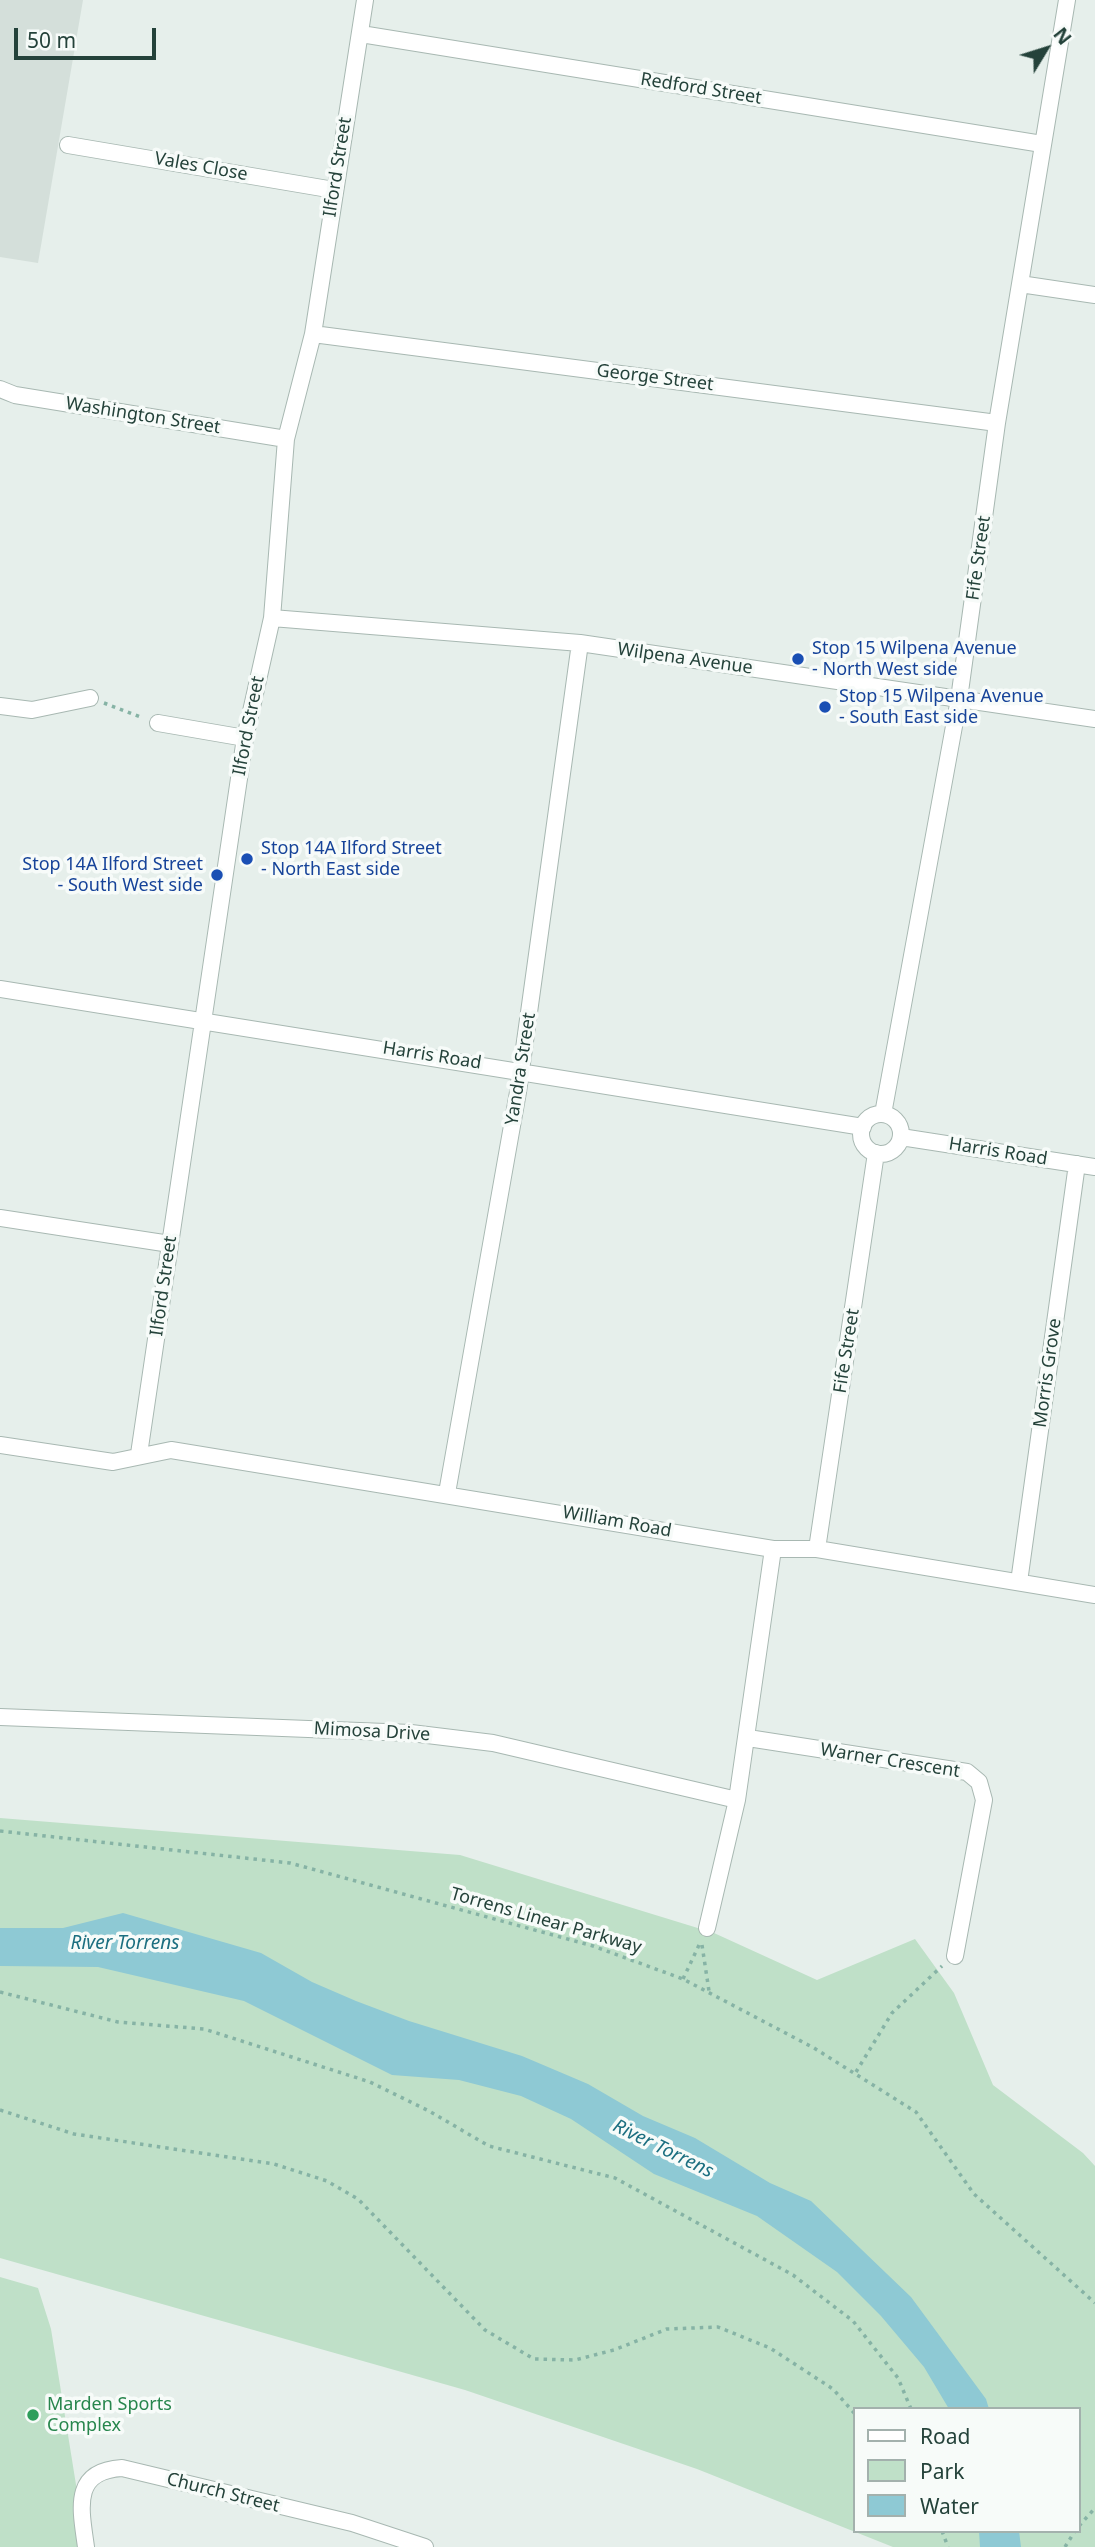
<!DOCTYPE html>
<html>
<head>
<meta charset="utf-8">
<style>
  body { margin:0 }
  #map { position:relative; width:1095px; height:2547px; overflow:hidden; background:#e6efeb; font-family:"Noto Sans",sans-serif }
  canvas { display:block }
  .legend { position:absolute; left:853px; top:2407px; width:228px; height:126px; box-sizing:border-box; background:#f7fbf9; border:2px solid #a3b1ad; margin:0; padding:9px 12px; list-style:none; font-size:21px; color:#24423a }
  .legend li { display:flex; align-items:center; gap:14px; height:35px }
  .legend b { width:35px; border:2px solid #a3b1ad }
  .north { position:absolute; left:1011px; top:14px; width:70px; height:70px; -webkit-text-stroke:5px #f7fbf9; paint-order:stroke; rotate:52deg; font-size:19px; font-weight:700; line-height:28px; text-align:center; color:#24423a }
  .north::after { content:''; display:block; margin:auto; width:24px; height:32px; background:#24423a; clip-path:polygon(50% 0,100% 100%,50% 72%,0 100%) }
  .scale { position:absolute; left:14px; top:28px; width:142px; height:32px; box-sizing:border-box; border:4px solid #24423a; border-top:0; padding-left:9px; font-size:21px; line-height:24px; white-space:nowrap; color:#24423a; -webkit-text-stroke:5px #f7fbf9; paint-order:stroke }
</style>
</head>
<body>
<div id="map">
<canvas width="1095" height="2547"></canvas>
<ul class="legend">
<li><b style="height:9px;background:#fff"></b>Road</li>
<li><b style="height:19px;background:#bfe0c8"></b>Park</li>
<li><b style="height:19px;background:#8ec9d4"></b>Water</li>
</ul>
<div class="north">N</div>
<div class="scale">50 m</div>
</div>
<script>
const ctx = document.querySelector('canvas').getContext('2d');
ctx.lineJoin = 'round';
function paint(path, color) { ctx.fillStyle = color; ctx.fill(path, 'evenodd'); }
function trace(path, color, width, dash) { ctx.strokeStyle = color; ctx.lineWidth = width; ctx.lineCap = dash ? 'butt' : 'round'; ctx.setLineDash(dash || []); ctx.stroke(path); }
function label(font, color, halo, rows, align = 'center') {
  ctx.font = font + ' "Noto Sans",sans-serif'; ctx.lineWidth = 7; ctx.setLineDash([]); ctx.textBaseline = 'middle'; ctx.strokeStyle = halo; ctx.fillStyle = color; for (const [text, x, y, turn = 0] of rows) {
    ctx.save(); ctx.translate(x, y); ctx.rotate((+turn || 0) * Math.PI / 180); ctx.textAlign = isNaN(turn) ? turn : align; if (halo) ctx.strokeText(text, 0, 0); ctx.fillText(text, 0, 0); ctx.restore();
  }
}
paint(new Path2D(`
  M0 0H83L38 263 0 257Z`), '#d4dfda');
paint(new Path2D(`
  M0 1818 460 1855 714 1933 817 1980 915 1939 954 1993 993 2085 1083 2153 1095 2166V2547H893L697 2469 465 2390 0 2258ZM855 2409H1079V2531H855Z
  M0 2277 38 2288 51 2329 86 2547H0Z`), '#bfe0c8');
paint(new Path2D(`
  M123 1913 261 1953 312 1982 356 2001 409 2021 522 2056 588 2084 643 2116 695 2138 770 2183 811 2201 911 2297 986 2399 989 2409H949L924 2367 881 2316 837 2272 757 2216 654 2174 571 2119 521 2096 459 2080 392 2075 244 2001 98 1967 0 1966V1928H63Z
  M979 2531H1019L1021 2547H980Z`), '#8ec9d4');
const street = new Path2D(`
  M361 34 1042 144
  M68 145 334 190
  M1020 284 1095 295
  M313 334 997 423
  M0 389 15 395 286 439
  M272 618 580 643 1095 719
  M0 706 32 710 90 698
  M158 723 245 738
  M0 989 863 1127
  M883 1114 959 699 997 423 1067 0
  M861 1134a20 20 0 1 1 40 0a20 20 0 1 1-40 0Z
  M901 1137 1095 1167
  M0 1218 170 1244
  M0 1445 113 1462 171 1450 773 1549H817L1095 1595
  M139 1454 245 738 272 618 286 439 313 334 365 0
  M447 1493 518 1092 580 643
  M817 1549 876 1153
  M1019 1582 1077 1164
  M0 1717 411 1733 493 1743 737 1800
  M748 1738 967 1772 979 1782 984 1800 955 1956
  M707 1928 737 1800 773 1549
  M86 2547C81 2510 71 2471 122 2468L352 2523 425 2547`);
trace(street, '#a8b8b2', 18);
trace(new Path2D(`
  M104 703 143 718
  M0 1831 290 1863 593 1946 683 1979 814 2048 916 2112 974 2194 1095 2303
  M702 1945 709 1991
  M683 1979 700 1943
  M0 1992 118 2022 204 2029 370 2082 429 2111 489 2146 615 2178 793 2275 853 2321 898 2378 911 2409
  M856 2072 892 2013 942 1966
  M0 2110 74 2134 274 2164 327 2181 358 2199 485 2330 534 2359 575 2360 614 2350 667 2329 718 2327 770 2348 833 2389 855 2414
  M1079 2526 1095 2508
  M942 2531 948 2547
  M1065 2547 1075 2531`), '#86b3a5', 3.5, [3.5, 5]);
trace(street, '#fff', 16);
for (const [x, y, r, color] of [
  [798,659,7,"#1a4fb4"],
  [825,707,7,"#1a4fb4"],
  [247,859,7,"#1a4fb4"],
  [217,875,7,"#1a4fb4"],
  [33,2415,7,"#2e9e5b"]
]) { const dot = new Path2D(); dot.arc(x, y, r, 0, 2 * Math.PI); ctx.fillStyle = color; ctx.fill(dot); trace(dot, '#f7fbf9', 2.5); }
label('18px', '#24423a', '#f7fbf9', [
  ["Redford Street",701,89,9],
  ["Vales Close",201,167,10],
  ["Ilford Street",338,167,-81],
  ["George Street",655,378,7],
  ["Washington Street",143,416,9],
  ["Fife Street",979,558,-82],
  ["Wilpena Avenue",685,659,8],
  ["Ilford Street",249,726,-79],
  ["Harris Road",432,1056,9],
  ["Yandra Street",521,1069,-81],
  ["Harris Road",998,1152,9],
  ["Ilford Street",164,1286,-82],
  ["Fife Street",847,1351,-81],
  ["Morris Grove",1048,1373,-82],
  ["William Road",617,1522,10],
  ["Mimosa Drive",372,1732,3],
  ["Warner Crescent",890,1761,9],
  ["Torrens Linear Parkway",546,1921,16],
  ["Church Street",223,2493,14]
]);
label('18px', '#164399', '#f7fbf9', [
  ["Stop 15 Wilpena Avenue",812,649],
  ["- North West side",812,670],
  ["Stop 15 Wilpena Avenue",839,697],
  ["- South East side",839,718],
  ["Stop 14A Ilford Street",261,849],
  ["- North East side",261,870],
  ["Stop 14A Ilford Street",203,865,"right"],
  ["- South West side",203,886,"right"]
], 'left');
label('18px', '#27864d', '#f7fbf9', [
  ["Marden Sports",47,2405],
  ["Complex",47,2426]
], 'left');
label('italic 19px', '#1c6f80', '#f7fbf9', [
  ["River Torrens",125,1944],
  ["River Torrens",663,2149,26]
]);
</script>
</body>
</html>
